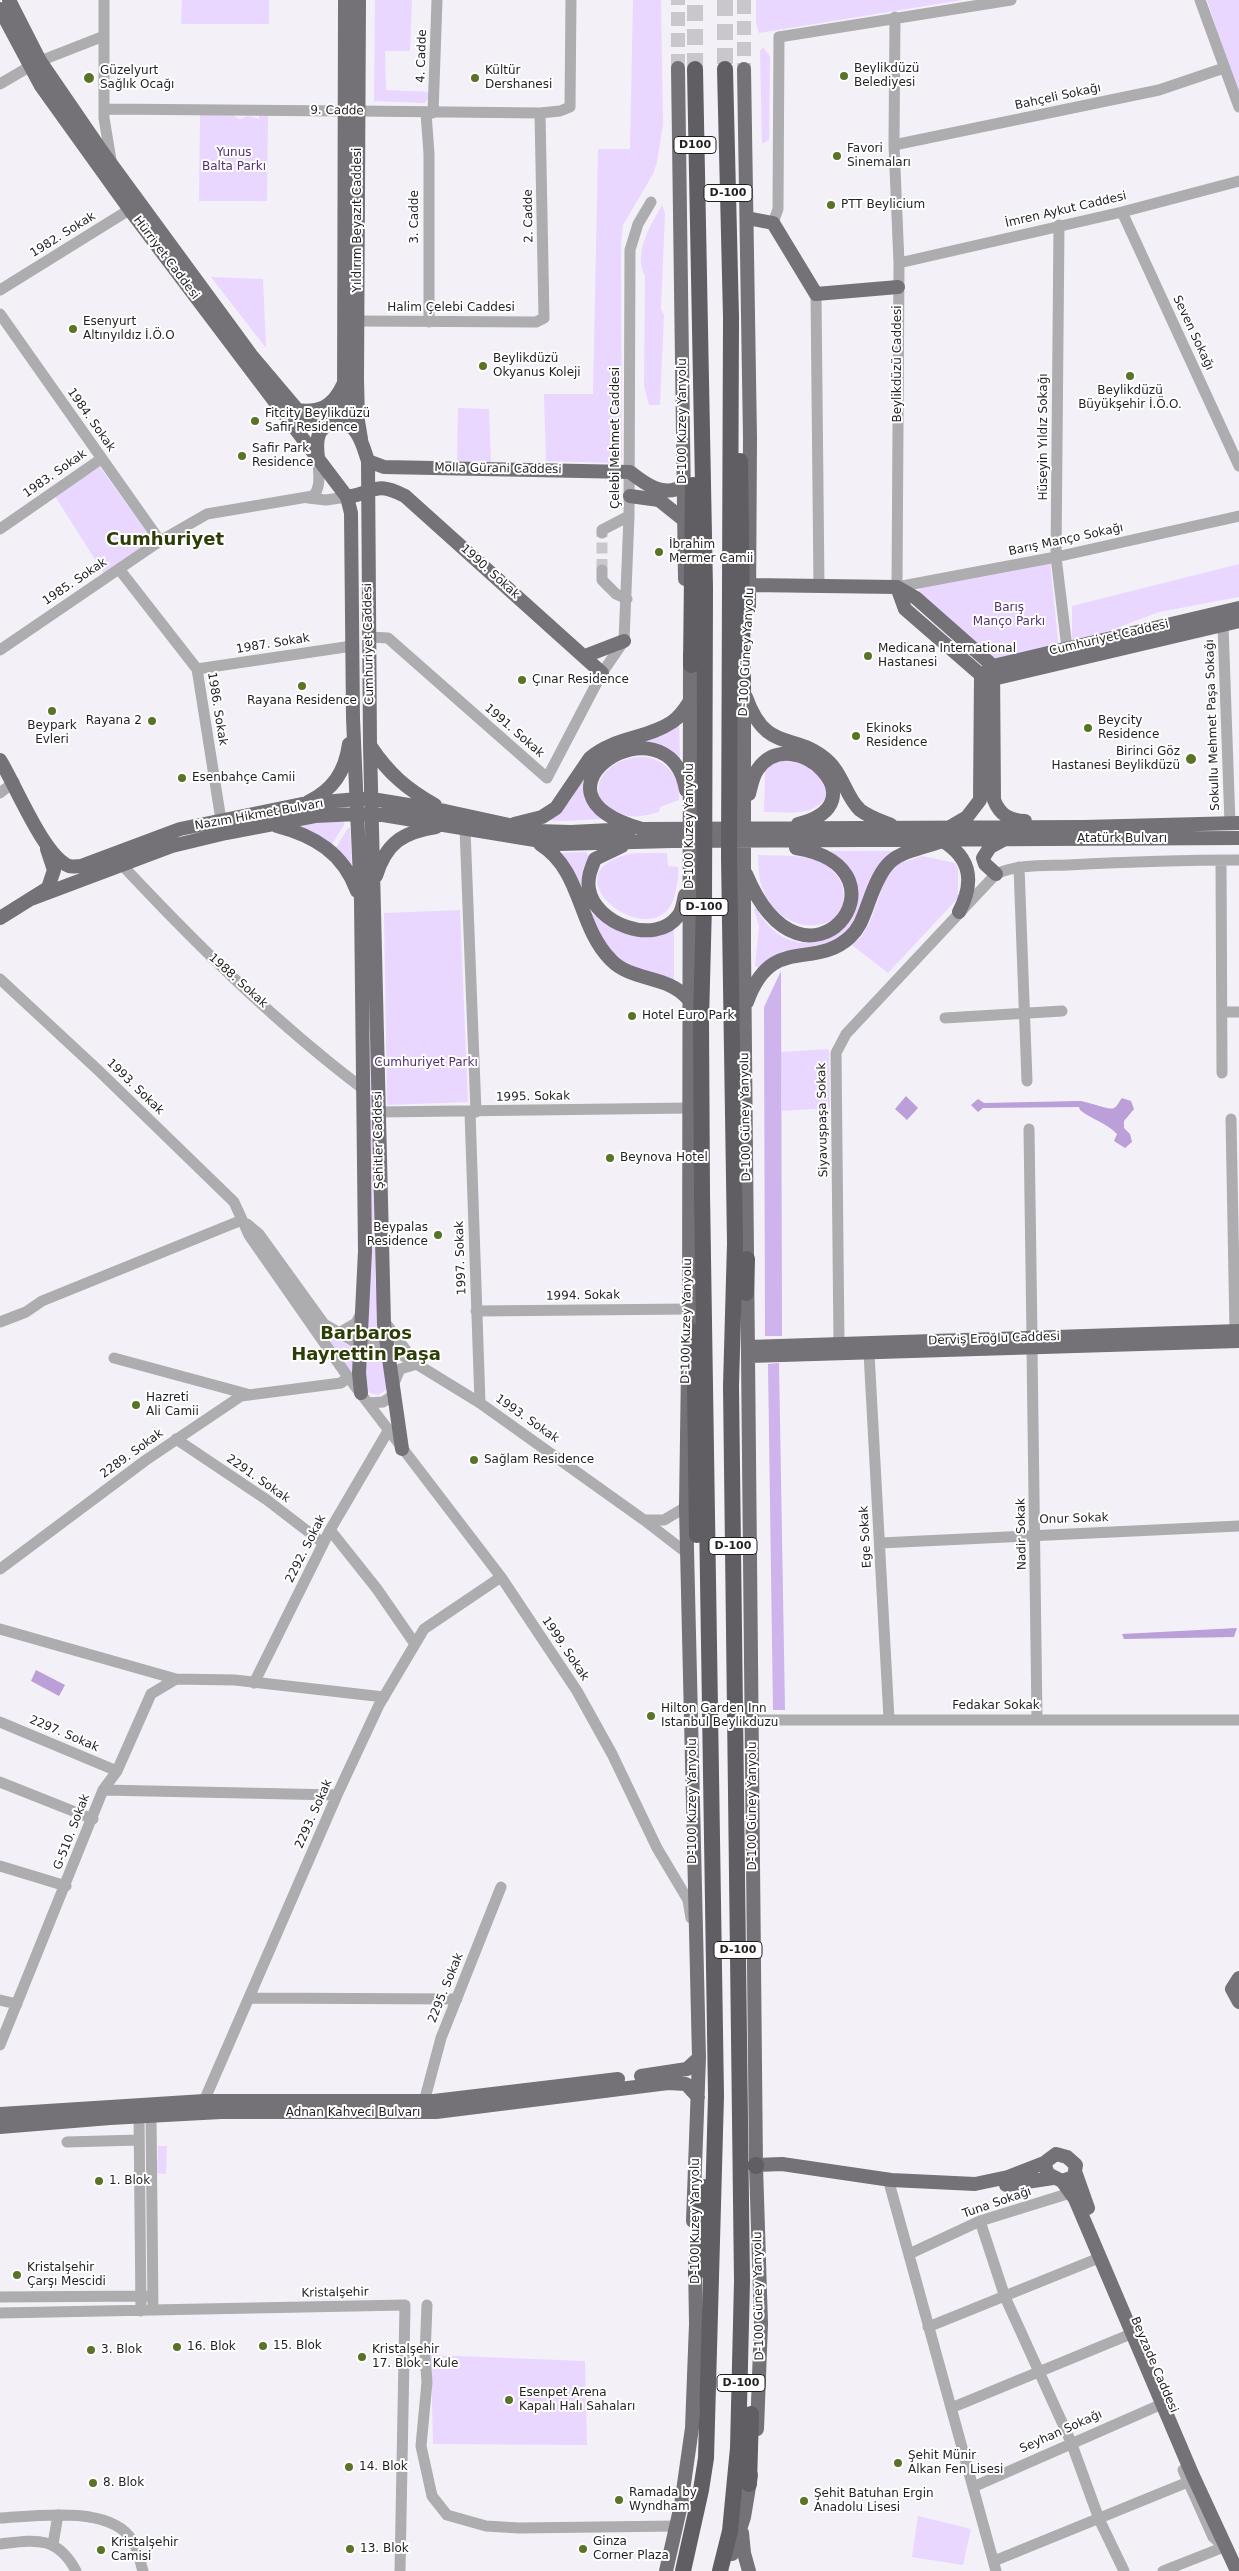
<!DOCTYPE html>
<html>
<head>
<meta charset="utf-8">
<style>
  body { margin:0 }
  canvas { display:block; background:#f3f0f7 }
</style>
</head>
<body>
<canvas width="1239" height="2571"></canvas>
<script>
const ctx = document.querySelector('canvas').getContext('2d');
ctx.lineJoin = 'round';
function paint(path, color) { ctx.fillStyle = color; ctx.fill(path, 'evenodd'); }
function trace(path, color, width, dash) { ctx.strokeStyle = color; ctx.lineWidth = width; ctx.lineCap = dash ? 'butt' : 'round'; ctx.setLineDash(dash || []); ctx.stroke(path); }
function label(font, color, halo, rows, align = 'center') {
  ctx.font = font + ' "DejaVu Sans",sans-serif'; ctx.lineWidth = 4; ctx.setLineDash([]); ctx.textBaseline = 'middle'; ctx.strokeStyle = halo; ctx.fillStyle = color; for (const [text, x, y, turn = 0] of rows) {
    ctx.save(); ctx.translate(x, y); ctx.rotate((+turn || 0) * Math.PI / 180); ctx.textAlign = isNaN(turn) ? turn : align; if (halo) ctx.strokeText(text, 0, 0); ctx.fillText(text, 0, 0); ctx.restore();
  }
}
paint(new Path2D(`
  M182 0H269V24H181Z
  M375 0H412L410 51H385L386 90 431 92V97L424 103 374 101Z
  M633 0H661L663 124 657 162 653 174 623 225 621 244 622 459 616 463 546 461 544 394H593L598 149H630Z
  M756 0H962L759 33 756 23Z
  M1207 0H1239V95Z
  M763 47 770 57 769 140 762 144 760 51Z
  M200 115H232L240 119 248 116 259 119V115H268L267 201H199Z
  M662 205 665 213 661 309 664 315 660 405H649L644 386 645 276C633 252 651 225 662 205Z
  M211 277 263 279 266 348Z
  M458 408 489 409 491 462 457 461Z
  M100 467 148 534V543L104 574 55 496Z
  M1050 561 1059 651 994 663 918 594 920 587Z
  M1239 564V597L1159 612 1072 645V606Z
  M679 724 680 760 664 750 594 762C588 787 580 798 601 819L563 821 548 820 571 800 592 761Z
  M646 757C667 761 681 778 679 800L660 807 659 812C650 814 638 818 629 816 578 808 596 755 646 757Z
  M791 759 820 772 828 794C815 818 788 812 764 812L765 772 771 764Z
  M344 820V825L331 846 287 826Z
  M348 828H350L352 868 335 849Z
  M831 851H897C864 869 873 890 858 919 845 945 788 958 760 968L755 966 759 926 754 909 756 908C803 994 908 899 830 853Z
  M586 852 590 857C573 877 582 916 609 924 620 928 660 927 674 928V982L625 966 607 950 560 853Z
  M635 853H667L668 866 678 867C679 877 677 885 675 894 659 963 537 870 635 853Z
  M758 855C777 856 801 854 819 861 828 865 839 875 842 885 856 934 784 941 764 892 758 880 759 868 758 855Z
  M922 856 955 863 958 868V898L888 973 852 945 862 936 870 922 888 872 904 860 905 862Z
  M370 903H373L375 1278 382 1344 365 1340 370 1295Z
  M460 910 468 1102 387 1105 384 913Z
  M829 1049 830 1108 782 1111 781 1052Z
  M251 1231 320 1326 333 1337 352 1347 354 1377Z
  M369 1354H377C385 1361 388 1379 386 1390L378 1395 370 1393 367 1389 364 1358Z
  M158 2146H167L166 2174 157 2173Z
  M431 2355 585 2361 587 2445 433 2444Z
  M918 2516 971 2529 963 2565 912 2557Z`), '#ead7ff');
paint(new Path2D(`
  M781 971 782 1336H765L764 1007Z
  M779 1363 785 1710H773L768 1364Z`), '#ceb3ec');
paint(new Path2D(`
  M906 1096 918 1108 907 1120 895 1109Z
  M1122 1098 1131 1101 1134 1109 1124 1121V1128L1130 1134 1132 1142 1125 1148 1114 1141 1117 1134C1107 1123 1091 1119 1080 1110L1079 1107 983 1108 978 1112 971 1105 978 1099 984 1103 1079 1101C1087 1101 1110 1111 1114 1108 1118 1106 1119 1101 1122 1098Z
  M1237 1628 1234 1637 1124 1639 1122 1634Z
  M36 1670 65 1685 59 1696 31 1681Z`), '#ba9fd8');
trace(new Path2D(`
  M602 570V533`), '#c9c6cc', 11, [11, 5.5]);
trace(new Path2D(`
  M744 0V69
  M678 68V0`), '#c9c6cc', 14, [14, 7]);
trace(new Path2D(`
  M725 0V69
  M695 69V0`), '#c9c6cc', 16, [16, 8]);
trace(new Path2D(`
  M104 0V118L111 160
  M1200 0 1239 107
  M895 17 894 145 899 263 897 587 1056 557 1239 516
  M40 61 104 36
  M0 84 29 67
  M104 109 345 111
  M358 111 540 113 560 111 570 107 571 0
  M426 113 429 154V322
  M433 113 437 0
  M894 145 1159 90 1224 68
  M1122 212 1239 466
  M773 223 778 209 779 37 1011 0
  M1059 225 1056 557 1067 648
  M899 263 1122 212 1239 181
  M0 290 137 205
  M816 294 819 587
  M0 314 160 541
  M357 321 536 322 544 318 540 113
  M308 498 326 500 347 497
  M0 529 101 459
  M602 533V530L629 516
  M119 569 197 669 221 820
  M602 570V580L616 594 627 599
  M1223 625 1230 824
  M370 637 388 638 547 778 602 673 624 641 629 516 630 250 638 224 651 202
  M0 650 160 541 207 514 313 496C322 487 318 471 318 459
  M197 669 352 646
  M0 793 14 782
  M465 829 476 1112
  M1221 860 1222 1073
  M123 866C197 945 275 1022 362 1088
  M1019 867 1027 1081
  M0 979 98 1070 234 1202 249 1235 348 1377 501 1577 577 1691 612 1754 657 1848 688 1900 691 1918
  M1222 1012H1239
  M945 1018 1062 1011
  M379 1112 689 1108
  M470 1112 480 1403
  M1231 1119 1235 1331
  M1029 1129 1032 1337
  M247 1224 259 1234 324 1324 360 1345 378 1346 402 1355 480 1403 644 1520 688 1554
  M476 1311 689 1309
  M0 1322 26 1312 42 1301 242 1220
  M385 1322 411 1357
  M339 1333 356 1323 362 1312
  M839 1344 836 1053 846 1034 996 874C1018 864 1045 866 1068 865 1125 862 1182 860 1239 860
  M1032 1348 1037 1720
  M869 1353 889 1719
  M114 1358 247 1394
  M394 1383 400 1369 417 1364
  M368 1403 383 1402 395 1394
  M176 1439 267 1500 323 1543
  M644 1520H664L686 1507
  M330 1530 377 1589 415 1644
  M880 1543 1239 1526
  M0 1569 146 1460 241 1396 341 1383 348 1377
  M0 1629 176 1679
  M254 1683 330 1530 388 1431
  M753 1720H1239
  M0 1722 117 1771
  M0 1782 93 1819
  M103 1790 117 1771 151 1694 176 1679 235 1680 384 1697
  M0 1866 66 1886
  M249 1998 457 1999
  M0 2000 17 2004
  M0 2045 103 1790 337 1795
  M204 2101 337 1795 379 1705 424 1629 501 1577
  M424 2102 441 2038 501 1887
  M139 2116 141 2311
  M151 2116 153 2310
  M67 2142 139 2140
  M891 2180 890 2186 996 2571
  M980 2221 1005 2297 1071 2442 1099 2519 1124 2571
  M909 2254 980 2221 1067 2194
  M0 2297 148 2296
  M427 2305 425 2356 427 2382 421 2446 432 2496 447 2515 486 2526 519 2528 676 2526
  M0 2313 405 2305 400 2571
  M928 2327 1094 2260
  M951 2408 1126 2336
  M973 2487 1162 2404
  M0 2518C35 2516 104 2506 129 2536 138 2546 139 2559 143 2571
  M0 2544C35 2540 57 2535 76 2571
  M53 2544 58 2515
  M994 2561 1188 2482
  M1163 2571 1224 2547 1213 2537 1183 2470`), '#adacaf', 11);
trace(new Path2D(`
  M9 0 40 61 103 153 251 355 306 420C318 423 327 420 338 421 358 423 363 446 368 461L370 746 384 1324 402 1449
  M359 0 357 379 358 421 361 439
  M0 9 41 86 130 210 347 497 351 513 353 718 361 902 365 1251 359 1373 361 1393
  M678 68 685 579
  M744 69 750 438 749 610
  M747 218 773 223 816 294 898 287
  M296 410C319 413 333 407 343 385
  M318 458C313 419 331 432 344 405L345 0
  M368 461 384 467 630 472C645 484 664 498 683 486
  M630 496 659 500 684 520
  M347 497C375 493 374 480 405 496L602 673
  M750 585 897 587
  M897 587 905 609 981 675 993 679 1239 621
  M897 587 916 598 993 666 994 800C1000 815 1009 820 1025 821
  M585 656 624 641
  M986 672 993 666 1239 608
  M744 679V950L756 2165 782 2164 891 2180 975 2184 1008 2177 1044 2163
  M746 697C767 756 796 730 829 762 843 775 846 797 860 810 869 817 881 821 891 825
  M371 747C389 774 407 789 435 805
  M0 760C15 784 44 857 69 866 72 867 77 866 81 866L180 829 302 804 357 799H372L445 811 537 831 571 832 631 829
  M686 790C669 692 510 793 642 829L1084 827 1239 823
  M749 794C751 786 753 775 758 769 793 720 882 804 798 824
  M308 802C333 790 345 772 349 744
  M514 824 542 817 556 808 590 758C614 737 647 739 672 722 680 717 685 709 690 701
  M277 826C315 836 343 853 357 891
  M950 827 967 817 980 800 981 675
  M540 844C583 871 577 926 611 960 632 982 669 975 688 999
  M622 846 595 859C591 869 587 878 589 889 594 923 655 947 678 916 683 910 683 902 685 895
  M746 874C806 1017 920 868 796 848
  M996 874 985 864 983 858 990 847 1003 840
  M376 876C386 843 403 832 436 827
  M31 899 172 846 226 833 315 816 357 814 383 815 559 844 672 841 1239 838
  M0 918 48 888 54 870 47 849
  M747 1002C772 933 813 971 850 937 860 928 863 917 868 904 886 853 894 856 943 841 972 859 974 883 959 912
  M689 1341 690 655
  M749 1347 1239 1331
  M749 1356 1239 1341
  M688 1367 686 1507 699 2058 693 2221
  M1239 1978 1232 1989 1239 2002
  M641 2076 687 2069 699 2058
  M0 2114 204 2101H434L618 2079
  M0 2127 110 2118 221 2112H436L668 2083 686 2084 698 2097
  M756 2166 761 2324 757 2429
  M1076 2174 1088 2208
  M1062 2181 1074 2177 1076 2165 1067 2157 1056 2154 1044 2163 1048 2174 1062 2181 1075 2199 1193 2476 1237 2571
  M1006 2185 1053 2178
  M742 2533 744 2553 749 2571
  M732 2554 744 2517 751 2475
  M666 2571 681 2505 692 2428 696 2324 695 2262`), '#747177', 14);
trace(new Path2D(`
  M740 461 743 688
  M691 665 693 485
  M746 1293 747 1259
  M690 1330 695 1386 697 1535
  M756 2166V2165
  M696 2273 703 2187
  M749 2484 751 2414
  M683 2571 701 2490 706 2458 716 2096 702 1193 701 1020 704 905 705 588 695 69
  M720 2571 730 2531 738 2448 742 2281 731 1386 735 1243 729 857 731 317 725 69`), '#605d63', 16);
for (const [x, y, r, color] of [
  [844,76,5,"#597327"],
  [89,78,6,"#597327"],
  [475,78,5,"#597327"],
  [837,156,5,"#597327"],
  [831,205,5,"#597327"],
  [73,329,5,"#597327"],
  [483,366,5,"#597327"],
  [1130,376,5,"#597327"],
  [255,421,5,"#597327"],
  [242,456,5,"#597327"],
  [659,552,5,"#597327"],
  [868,656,5,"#597327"],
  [522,680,5,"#597327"],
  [302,686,5,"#597327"],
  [52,711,5,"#597327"],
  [152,721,5,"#597327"],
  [1088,728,5,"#597327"],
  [856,736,5,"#597327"],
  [1191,759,6,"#597327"],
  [182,778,5,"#597327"],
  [632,1016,5,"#597327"],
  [610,1158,5,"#597327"],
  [438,1235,5,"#597327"],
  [136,1405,5,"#597327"],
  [474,1460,5,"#597327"],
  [651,1716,5,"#597327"],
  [99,2181,5,"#597327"],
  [17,2275,5,"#597327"],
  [263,2346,5,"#597327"],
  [177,2347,5,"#597327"],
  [91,2350,5,"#597327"],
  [362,2357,5,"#597327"],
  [509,2400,5,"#597327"],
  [898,2463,5,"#597327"],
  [349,2467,5,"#597327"],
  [93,2483,5,"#597327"],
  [619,2500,5,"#597327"],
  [804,2501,5,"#597327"],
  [350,2549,5,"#597327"],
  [583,2549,5,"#597327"],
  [101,2550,5,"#597327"]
]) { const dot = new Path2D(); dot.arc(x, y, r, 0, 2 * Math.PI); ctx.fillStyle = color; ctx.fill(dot); trace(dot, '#fff', 2); }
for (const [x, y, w] of [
  [695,145,42],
  [728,193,48],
  [704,907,48],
  [733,1546,48],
  [738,1950,48],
  [741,2383,48]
]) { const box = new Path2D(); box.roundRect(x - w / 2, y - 8.5, w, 17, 4); ctx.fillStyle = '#fff'; ctx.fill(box); trace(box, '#201f22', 1); }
label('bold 11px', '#201f22', null, [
  ["D100",695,145],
  ["D-100",728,193],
  ["D-100",704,907],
  ["D-100",733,1546],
  ["D-100",738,1950],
  ["D-100",741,2383]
]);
label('12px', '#201f22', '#fff', [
  ["4. Cadde",422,56,-88],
  ["Bahçeli Sokağı",1058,97,-12],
  ["9. Cadde",337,111,1],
  ["İmren Aykut Caddesi",1066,210,-13],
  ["2. Cadde",529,216,-91],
  ["3. Cadde",415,217,-90],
  ["Yıldırım Beyazıt Caddesi",358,220,-90],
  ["1982. Sokak",63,235,-32],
  ["Hürriyet Caddesi",166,258,53],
  ["Halim Çelebi Caddesi",451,308],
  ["Seven Sokağı",1193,333,65],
  ["Beylikdüzü Caddesi",898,364,-90],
  ["1984. Sokak",91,420,55],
  ["D-100 Kuzey Yanyolu",683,421,-90],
  ["Hüseyin Yıldız Sokağı",1044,437,-90],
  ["Çelebi Mehmet Caddesi",616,438,-90],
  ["Molla Gürani Caddesi",498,469,1],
  ["1983. Sokak",55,474,-35],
  ["Barış Manço Sokağı",1066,540,-12],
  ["1990. Sokak",490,572,42],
  ["1985. Sokak",75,582,-34],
  ["Cumhuriyet Caddesi",1109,638,-13],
  ["1987. Sokak",273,644,-9],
  ["Cumhuriyet Caddesi",369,644,-91],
  ["D-100 Güney Yanyolu",747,652,-87],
  ["1986. Sokak",217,709,81],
  ["Sokullu Mehmet Paşa Sokağı",1213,725,-92],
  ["1991. Sokak",514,731,41],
  ["Nazım Hikmet Bulvarı",259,815,-10],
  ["D-100 Kuzey Yanyolu",690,826,-90],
  ["Atatürk Bulvarı",1122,839],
  ["1988. Sokak",238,981,42],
  ["1993. Sokak",135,1087,44],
  ["1995. Sokak",533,1097,-1],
  ["D-100 Güney Yanyolu",746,1117,-91],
  ["Siyavuşpaşa Sokak",823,1120,-91],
  ["Şehitler Caddesi",379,1140,-91],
  ["1997. Sokak",461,1258,-92],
  ["1994. Sokak",583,1296,-1],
  ["D-100 Kuzey Yanyolu",687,1321,-89],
  ["Derviş Eroğlu Caddesi",994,1339,-2],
  ["1993. Sokak",527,1419,35],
  ["2289. Sokak",132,1454,-36],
  ["2291. Sokak",258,1479,35],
  ["Onur Sokak",1074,1519,-2],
  ["Nadir Sokak",1022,1534,-91],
  ["Ege Sokak",866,1537,-93],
  ["2292. Sokak",306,1549,-63],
  ["1999. Sokak",565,1649,56],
  ["Fedakar Sokak",996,1706],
  ["2297. Sokak",64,1734,23],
  ["D-100 Kuzey Yanyolu",693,1801,-90],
  ["D-100 Güney Yanyolu",753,1806,-90],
  ["2293. Sokak",314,1814,-66],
  ["G-510. Sokak",72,1832,-69],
  ["2295. Sokak",446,1988,-68],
  ["Adnan Kahveci Bulvarı",353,2113],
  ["Tuna Sokağı",997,2203,-19],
  ["D-100 Kuzey Yanyolu",696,2221,-90],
  ["Kristalşehir",335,2293,-1],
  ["D-100 Güney Yanyolu",759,2296,-91],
  ["Beyzade Caddesi",1154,2365,67],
  ["Seyhan Sokağı",1061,2432,-24]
]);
label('12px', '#201f22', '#fff', [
  ["Beylikdüzü",854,69],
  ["Belediyesi",854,83],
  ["Güzelyurt",100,71],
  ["Sağlık Ocağı",100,85],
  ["Kültür",485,71],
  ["Dershanesi",485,85],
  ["Favori",847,149],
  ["Sinemaları",847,163],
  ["PTT Beylicium",841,205],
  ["Esenyurt",83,322],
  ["Altınyıldız İ.Ö.O",83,336],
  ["Beylikdüzü",493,359],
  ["Okyanus Koleji",493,373],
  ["Beylikdüzü",1130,391,"center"],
  ["Büyükşehir İ.Ö.O.",1130,405,"center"],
  ["Fitcity Beylikdüzü",265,414],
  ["Safir Residence",265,428],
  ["Safir Park",252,449],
  ["Residence",252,463],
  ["İbrahim",669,545],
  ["Mermer Camii",669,559],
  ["Medicana International",878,649],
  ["Hastanesi",878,663],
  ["Çınar Residence",532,680],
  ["Rayana Residence",302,701,"center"],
  ["Rayana 2",142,721,"right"],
  ["Beycity",1098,721],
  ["Residence",1098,735],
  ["Beypark",52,726,"center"],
  ["Evleri",52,740,"center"],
  ["Ekinoks",866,729],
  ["Residence",866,743],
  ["Birinci Göz",1180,752,"right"],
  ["Hastanesi Beylikdüzü",1180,766,"right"],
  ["Esenbahçe Camii",192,778],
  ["Hotel Euro Park",642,1016],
  ["Beynova Hotel",620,1158],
  ["Beypalas",428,1228,"right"],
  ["Residence",428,1242,"right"],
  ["Hazreti",146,1398],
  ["Ali Camii",146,1412],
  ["Sağlam Residence",484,1460],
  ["Hilton Garden Inn",661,1709],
  ["Istanbul Beylikduzu",661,1723],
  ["1. Blok",109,2181],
  ["Kristalşehir",27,2268],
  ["Çarşı Mescidi",27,2282],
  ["15. Blok",273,2346],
  ["16. Blok",187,2347],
  ["3. Blok",101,2350],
  ["Kristalşehir",372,2350],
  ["17. Blok - Kule",372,2364],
  ["Esenpet Arena",519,2393],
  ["Kapalı Halı Sahaları",519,2407],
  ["Şehit Münir",908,2456],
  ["Alkan Fen Lisesi",908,2470],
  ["14. Blok",359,2467],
  ["8. Blok",103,2483],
  ["Ramada by",629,2493],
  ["Wyndham",629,2507],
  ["Şehit Batuhan Ergin",814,2494],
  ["Anadolu Lisesi",814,2508],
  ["Ginza",593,2542],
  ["Corner Plaza",593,2556],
  ["Kristalşehir",111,2543],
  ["Camisi",111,2557],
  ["13. Blok",360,2549]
], 'left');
label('12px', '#532f73', '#fff', [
  ["Yunus",234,153],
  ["Balta Parkı",234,167],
  ["Barış",1009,608],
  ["Manço Parkı",1009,622],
  ["Cumhuriyet Parkı",426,1063]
]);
label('bold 18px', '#2c3d06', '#fff', [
  ["Cumhuriyet",165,540],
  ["Barbaros",366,1334],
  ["Hayrettin Paşa",366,1355]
]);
</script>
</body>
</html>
